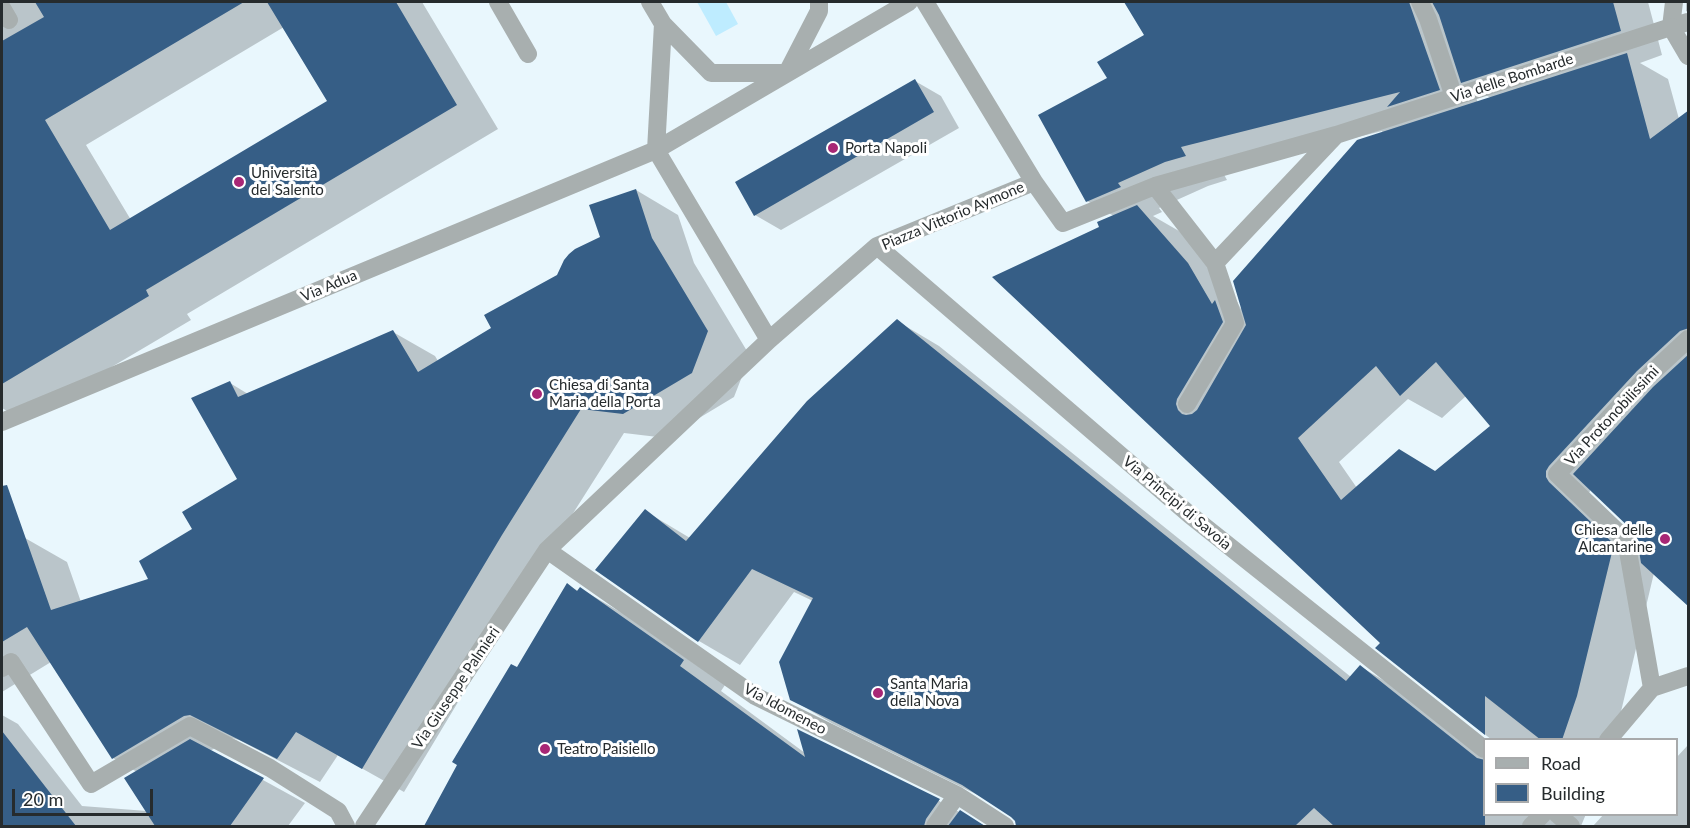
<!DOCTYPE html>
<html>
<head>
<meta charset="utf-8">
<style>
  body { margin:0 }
  #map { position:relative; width:1690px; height:828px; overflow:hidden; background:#e9f7fd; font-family:Lato,sans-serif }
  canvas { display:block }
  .frame { position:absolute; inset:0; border:3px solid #262b2d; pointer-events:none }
  .legend { position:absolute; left:1483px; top:738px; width:195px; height:78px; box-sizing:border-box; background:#fff; border:2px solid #a8aaab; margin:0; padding:8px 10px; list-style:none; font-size:18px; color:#262b2d }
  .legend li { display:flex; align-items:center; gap:12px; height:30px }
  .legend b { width:30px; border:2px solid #a8aaab }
  .scale { position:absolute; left:12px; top:789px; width:141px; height:27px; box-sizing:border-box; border:3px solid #262b2d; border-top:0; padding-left:8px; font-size:18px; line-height:21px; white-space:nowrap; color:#262b2d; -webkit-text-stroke:4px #fff; paint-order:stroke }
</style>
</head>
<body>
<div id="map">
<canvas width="1690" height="828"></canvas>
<div class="frame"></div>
<ul class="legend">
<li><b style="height:8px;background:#a8afaf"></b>Road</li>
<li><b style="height:16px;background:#365e86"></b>Building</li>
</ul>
<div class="scale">20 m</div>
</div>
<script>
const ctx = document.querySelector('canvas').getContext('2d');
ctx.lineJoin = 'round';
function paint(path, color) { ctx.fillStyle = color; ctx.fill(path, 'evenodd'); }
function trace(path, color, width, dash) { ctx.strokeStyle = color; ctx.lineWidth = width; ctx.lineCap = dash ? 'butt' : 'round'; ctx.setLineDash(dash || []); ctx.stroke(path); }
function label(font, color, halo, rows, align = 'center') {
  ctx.font = font + ' Lato,sans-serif'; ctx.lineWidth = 6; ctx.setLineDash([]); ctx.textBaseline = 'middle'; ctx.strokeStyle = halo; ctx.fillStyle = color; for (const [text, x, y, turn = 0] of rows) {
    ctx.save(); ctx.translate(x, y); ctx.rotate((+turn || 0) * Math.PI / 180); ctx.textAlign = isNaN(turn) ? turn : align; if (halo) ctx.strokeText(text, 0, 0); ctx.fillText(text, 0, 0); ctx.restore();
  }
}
paint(new Path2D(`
  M697 2H726L738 24 716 36Z`), '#beecff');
paint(new Path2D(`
  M2 2H422L498 129 187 314 191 320 22 420 2 408ZM284 27 329 102 131 220 86 145Z
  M1126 2H1648L1662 55 1640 63 1668 79 1679 119 1688 112V605L1654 573 1619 720 1612 740H1492L1377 648 1382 643 995 277 1101 227 1114 216 1087 201 1109 79 1146 35ZM1473 88 1491 98 1478 103ZM1382 131 1383 133 1241 309 1230 289 1179 231 1153 216 1162 212 1159 208 1208 186 1227 180 1222 171ZM1466 396 1492 426 1436 472 1357 488 1339 462 1408 399 1442 418ZM1591 489 1635 531 1639 538 1642 556 1591 508 1588 495Z
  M1684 2H1688V12L1686 11V3Z
  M915 81 941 96 959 128 781 230 755 215Z
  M636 190 678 215 694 263 750 356 734 397 666 438 624 433 544 559 404 792 338 755 320 782 239 740 232 738 210 751 305 803 288 826H2V715L18 724 82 806 147 811 137 772 113 758 51 662 2 692V548L25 538 67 562 81 602 150 579 239 479 230 383 248 394 393 332 435 356 438 361 493 328 558 276 602 237Z
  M897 321 939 346 1351 677 1361 667 1402 691 1484 756V814H1586L1581 826H1018L1017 821 988 800 833 724 791 699 813 601 794 592 740 665 699 641 645 511 690 538Z
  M568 585 578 591 581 589 622 613 725 685 721 691 805 753 800 732 939 801 985 826H426L459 765Z
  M1688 745V826H1593L1604 814H1676V758Z`), '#0003');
paint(new Path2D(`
  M35 2H244L45 120 110 230 327 101 267 2H396L457 105 146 290 149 296 2 384V41L44 17Z
  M1124 2H1409L1440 90 1387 107 1400 92 1181 147 1186 156 1165 162 1118 183 1121 187 1086 202 1038 115 1107 78 1097 62 1144 35Z
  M1432 2H1613L1621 31 1461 83 1439 15Z
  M1627 53 1650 139 1689 110V328L1680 331 1637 371 1549 466 1546 471V477L1549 482 1614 544 1577 696 1562 740H1541L1485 696V735L1375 648 1380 643 992 277 1099 227 1097 222 1137 205 1188 263 1212 304 1215 300 1223 322 1177 399 1176 404 1178 410 1182 414 1186 415 1192 414 1197 410 1246 325 1233 281 1357 140ZM1436 362 1490 426 1435 471 1399 449 1341 500 1298 438 1376 366 1400 396Z
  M915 79 934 112 754 216 735 182Z
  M636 189 652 238 708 331 692 373 623 414 581 409 502 535 362 769 296 732 277 759 190 715 184 716 112 759 27 627 2 642V486L7 485 51 610 148 579 139 561 192 529 182 512 237 479 191 398 230 381 238 397 393 330 418 372 491 328 484 315 557 275 564 260 569 254 575 249 600 237 589 205Z
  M897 319 1346 681 1360 665 1477 758 1485 760V826H1334L1314 808 1295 826H1016L1015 821 1011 817 962 785 790 700 779 662 813 598 752 569 698 642 595 570 645 509 686 541 807 401Z
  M1689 354V607L1641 563 1637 538 1634 532 1573 474 1653 387Z
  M567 583 577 591 580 587 684 660 680 666 805 757 797 729 940 799 926 819 924 826H424L457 765 452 762 511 664 517 667Z
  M2 731 76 826H2Z
  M190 739 264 778 230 826H155L124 778Z
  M960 810 985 826H948Z`), '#365e86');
trace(new Path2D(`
  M498 2 528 54
  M2 8 9 20`), '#a8afaf', 18);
trace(new Path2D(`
  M1674 2 1671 27 1688 22`), '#a8afaf', 18);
trace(new Path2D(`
  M650 2 663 24 656 150
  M925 2 1034 182 1063 223 1155 186 1336 135 1671 27 1688 56
  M1420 2 1428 19 1454 97
  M663 24 711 73H787L819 11V2
  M656 150 769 340
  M1155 186 1215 263 1336 135
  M877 246 1190 515 1484 749
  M1187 404 1235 323 1215 263
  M2 422 656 150 909 2
  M547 550 755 696 957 795 1005 826
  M2 668 11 662 91 784 190 726 270 768 338 811 346 826
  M1652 688 1626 540 1557 474 1645 379 1688 339
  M1608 740 1652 688 1688 676
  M1557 814 1571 826
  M364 826 547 550 769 340 877 246 1034 182
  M935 826 957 795
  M1531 826 1543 814`), '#a8afaf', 18);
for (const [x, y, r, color] of [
  [833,148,6,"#a82775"],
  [239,182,6,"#a82775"],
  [537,394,6,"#a82775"],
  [1665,539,6,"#a82775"],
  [878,693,6,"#a82775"],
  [545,749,6,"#a82775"]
]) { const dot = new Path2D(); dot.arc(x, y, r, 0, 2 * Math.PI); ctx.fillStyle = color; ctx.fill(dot); trace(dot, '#fff', 2); }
label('15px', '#262b2d', '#fff', [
  ["Via delle Bombarde",1512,78,-18],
  ["Piazza Vittorio Aymone",953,216,-23],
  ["Via Adua",329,286,-23],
  ["Via Protonobilissimi",1612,416,-47],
  ["Via Principi di Savoia",1177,503,40],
  ["Via Giuseppe Palmieri",456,688,-56],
  ["Via Idomeneo",785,709,28]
]);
label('15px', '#262b2d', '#fff', [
  ["Porta Napoli",845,148],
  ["Università",251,173],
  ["del Salento",251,190],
  ["Chiesa di Santa",549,385],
  ["Maria della Porta",549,402],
  ["Chiesa delle",1653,530,"right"],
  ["Alcantarine",1653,547,"right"],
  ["Santa Maria",890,684],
  ["della Nova",890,701],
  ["Teatro Paisiello",557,749]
], 'left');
</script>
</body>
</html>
